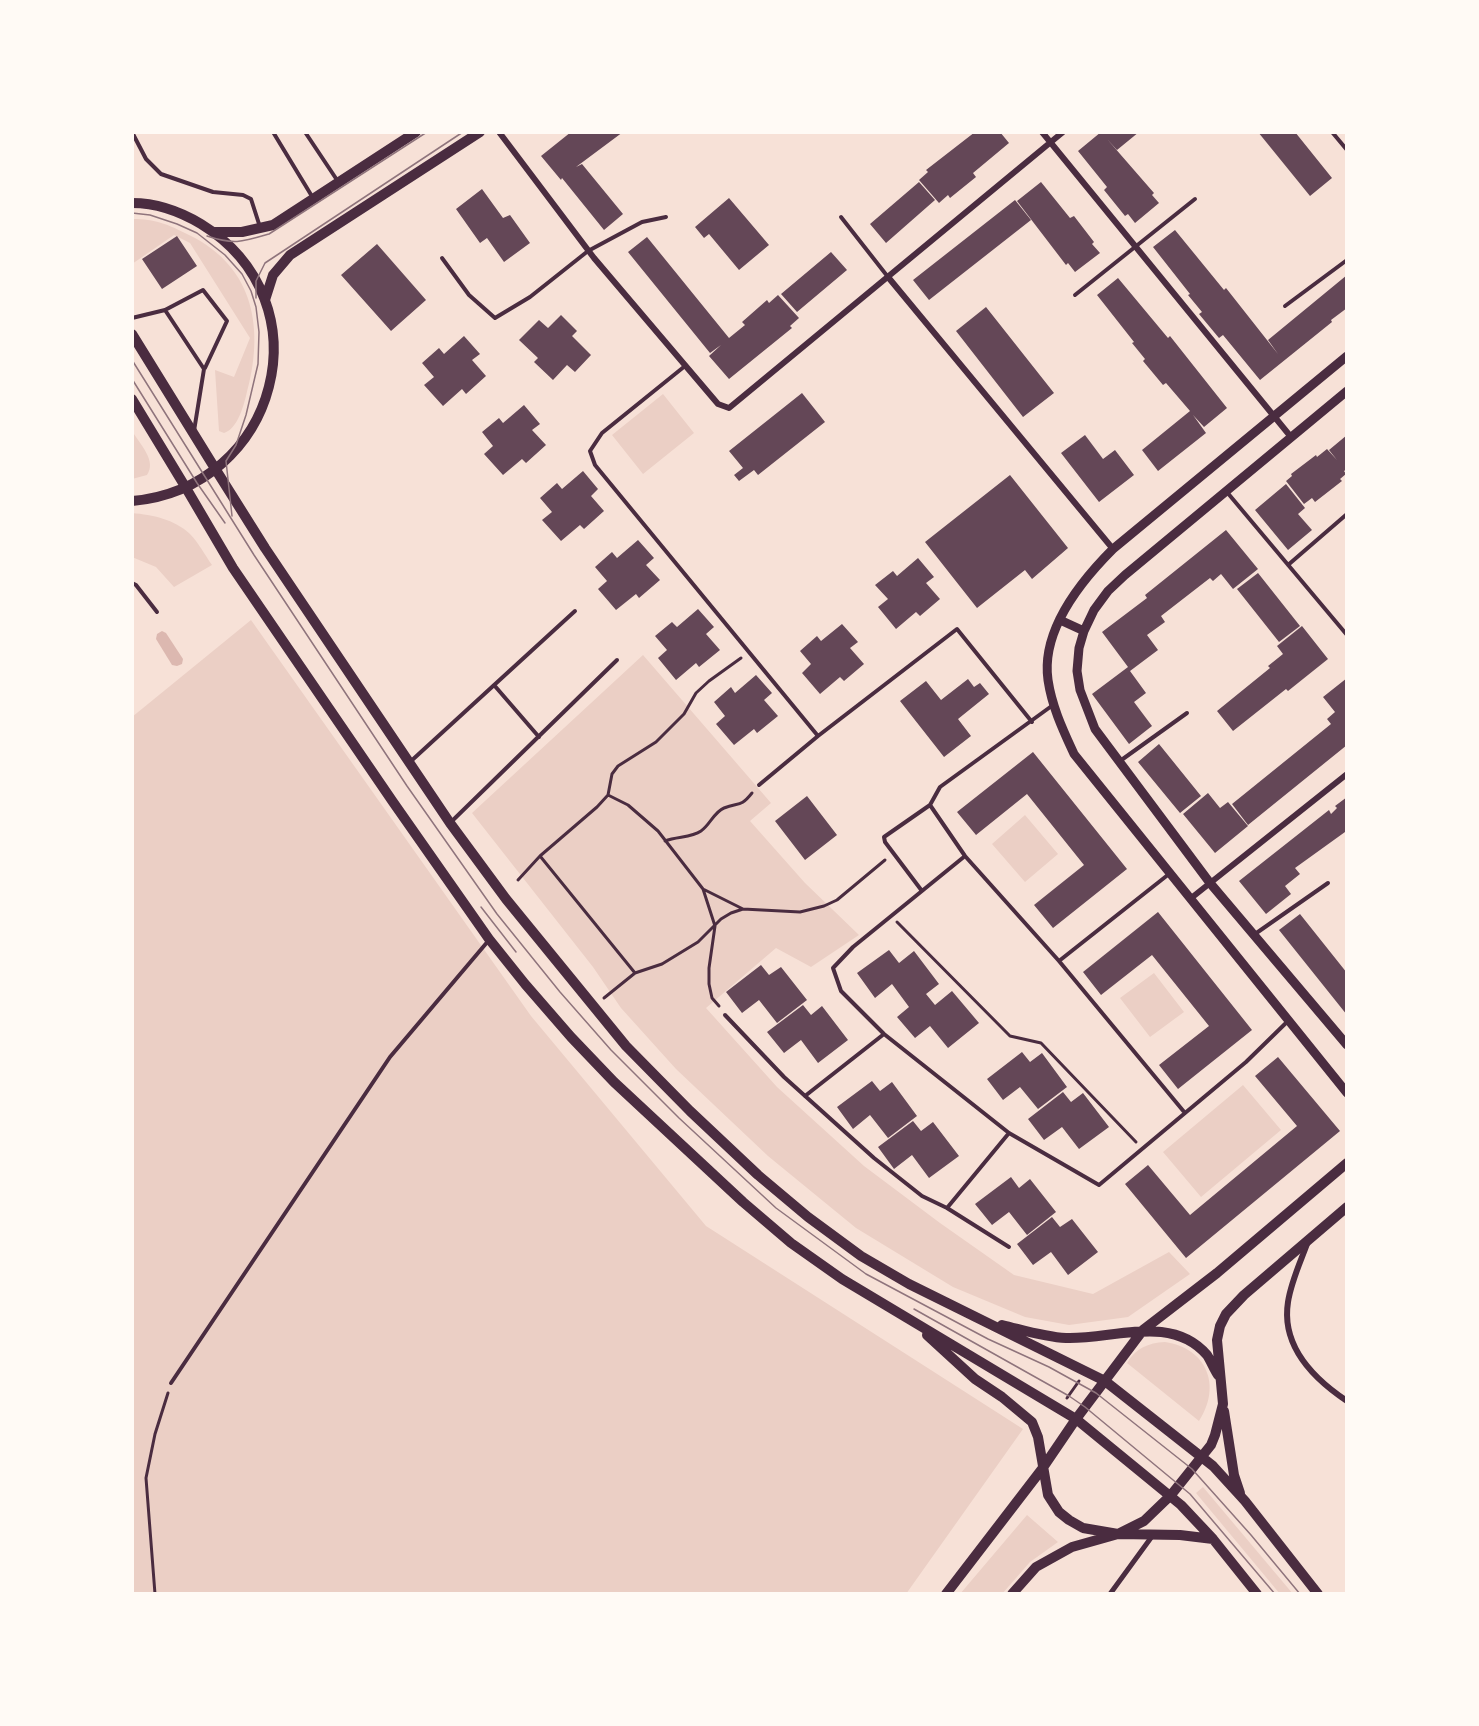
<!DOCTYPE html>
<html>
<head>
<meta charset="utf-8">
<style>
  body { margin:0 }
  #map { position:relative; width:1479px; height:1726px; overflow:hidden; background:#f7e1d7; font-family:Figtree,sans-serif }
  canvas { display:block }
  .frame { position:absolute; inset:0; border:134px solid #fffaf5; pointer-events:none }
</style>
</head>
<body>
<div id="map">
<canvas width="1479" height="1726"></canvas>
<div class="frame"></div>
</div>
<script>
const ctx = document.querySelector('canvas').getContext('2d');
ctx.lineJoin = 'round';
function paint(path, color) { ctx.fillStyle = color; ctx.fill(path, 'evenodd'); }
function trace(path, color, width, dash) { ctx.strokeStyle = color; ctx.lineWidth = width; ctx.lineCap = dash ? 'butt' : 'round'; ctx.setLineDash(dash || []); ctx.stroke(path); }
paint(new Path2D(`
  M132 219C156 219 167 224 189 235 255 267 265 330 246 396 243 408 237 429 224 433L219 431 215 370 234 377 250 338 190 243 174 235 132 264Z
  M663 394 694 433 643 474 612 435Z
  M132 431C140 444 157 461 147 475L132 479Z
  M132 513C153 515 174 519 190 534 198 542 205 555 212 565L174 587 156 567 132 557Z
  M251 620 531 1016 706 1226 1023 1429 906 1594H132V717Z
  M643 655 771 803 750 821 805 883 859 935 811 967 776 948 706 1008 777 1087 864 1166 940 1223 1014 1275 1093 1294 1169 1252 1190 1274 1128 1317 1069 1325 1025 1317 953 1287 856 1228 768 1156 676 1069 621 1008 593 967 472 813Z
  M1025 815 1058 854 1025 882 992 844Z
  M1154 973 1184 1012 1150 1037 1120 998Z
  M1243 1085 1281 1130 1201 1197 1163 1152Z
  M1165 1342C1207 1348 1222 1386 1199 1421L1127 1363C1136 1348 1148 1343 1165 1342Z
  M1203 1487 1293 1594H1280L1196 1493Z
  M1027 1515 1058 1542 1030 1562 1002 1594H960Z`), '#ebcfc5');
paint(new Path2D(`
  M162 631 166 633 183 659 182 664 177 666 172 665 156 639 157 634Z`), '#dcb8b0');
paint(new Path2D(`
  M571 132H623L576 167 582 164 623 214 604 230 562 178 561 180 541 156Z
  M975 132H1000L1009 143 973 173 976 177 950 198 948 195 939 203 919 180 928 172 926 170Z
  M1101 132H1139L1117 150 1107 139 1154 193 1152 195 1159 203 1135 223 1128 214 1125 216 1104 190 1107 187 1078 151Z
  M1258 132H1295L1332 178 1310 196Z
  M919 182 935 200 886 243 870 224Z
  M1041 182 1070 218 1074 216 1094 242 1092 244 1100 253 1075 272 1068 263 1066 265 1017 201Z
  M482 189 503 218 510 215 530 243 504 262 487 238 480 243 456 209Z
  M729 198 769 245 739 270 709 234 704 238 695 227Z
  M1015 200 1031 220 929 300 913 280Z
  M1175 230 1224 290 1226 288 1278 354 1268 340 1347 275V308L1331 320 1332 322 1260 380 1223 335 1219 338 1199 314 1202 312 1188 295 1190 294 1153 247Z
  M177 236 197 266 162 289 142 259Z
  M647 237 729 338 745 325 742 322 767 300 769 303 778 295 799 318 790 326 792 328 729 379 709 356 721 345 710 353 628 252Z
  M377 244 426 300 391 331 341 275Z
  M831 252 847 270 797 312 781 294Z
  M1118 278 1168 338 1170 336 1227 408 1204 427 1193 415 1206 433 1158 471 1142 450 1190 411 1166 383 1163 385 1143 361 1145 359 1132 343 1134 342 1097 295Z
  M986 307 1054 393 1023 417 956 331Z
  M561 315 577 331 572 336 591 355 575 372 567 365 553 380 534 362 538 358 519 340 539 320 548 328Z
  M464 336 480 354 472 360 486 376 466 394 462 389 443 406 424 385 434 377 422 363 439 348 444 354Z
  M802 393 825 422 758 475 754 470 739 481 734 475 743 468 729 451Z
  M524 405 540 424 532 430 546 445 526 463 522 459 503 475 484 454 493 446 482 432 499 418 503 423Z
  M1085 435 1103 459 1115 450 1134 475 1099 502 1061 453Z
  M1347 435V469L1344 471 1346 474 1340 479 1342 481 1315 502 1312 498 1304 504 1286 481 1292 476 1291 474 1316 455 1317 457 1327 449 1337 460 1329 450Z
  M583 471 598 489 591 496 604 511 584 529 580 525 561 541 542 520 552 512 540 498 557 483 562 489Z
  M1010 475 1068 548 1032 579 1025 570 977 608 925 542Z
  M1286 484 1305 508 1298 514 1312 530 1288 550 1255 510Z
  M1226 530 1258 569 1233 589 1221 574 1213 581 1210 578 1161 616 1165 622 1147 635 1158 650 1130 671 1146 693 1134 702 1152 726 1129 744 1092 694 1128 667 1102 632 1147 598 1145 595Z
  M638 540 654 558 646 565 660 580 639 598 636 594 616 610 598 589 607 581 595 567 612 552 617 558Z
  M918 558 934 577 926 583 940 599 920 616 916 612 896 629 878 607 888 599 875 585 893 571 897 576Z
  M1258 573 1300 626 1279 642 1237 589Z
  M698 609 714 627 706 634 720 650 699 667 696 663 676 680 658 658 667 650 655 636 672 622 677 627Z
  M842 624 858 642 850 648 864 664 844 681 840 677 820 694 802 673 811 664 800 651 817 636 821 641Z
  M1302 626 1328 659 1288 691 1286 689 1233 731 1217 711 1270 668 1268 666 1283 654 1277 646Z
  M756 675 772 693 764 700 778 716 757 733 754 729 734 745 716 724 725 716 714 702 731 687 735 693Z
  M1347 678V745L1248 825 1232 804 1331 724 1327 719 1335 712 1323 697Z
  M968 679 974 687 980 683 989 694 958 719 971 736 944 757 900 701 926 681 941 700Z
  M1159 744 1201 796 1180 813 1138 762Z
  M1033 752 1127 869 1053 928 1034 905 1084 865 1027 794 976 835 957 812Z
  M1208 793 1220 808 1228 802 1248 826 1215 853 1183 814Z
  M807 796 837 835 805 860 775 821Z
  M1347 797V834L1345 832 1295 868 1300 874 1285 886 1291 894 1266 914 1239 881 1329 810 1331 814 1337 808 1335 806Z
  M1158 912 1252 1030 1178 1089 1159 1065 1209 1026 1152 955 1101 995 1083 972Z
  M1300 914 1347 973V1015L1279 930Z
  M889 950 899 963 914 951 939 984 926 994 935 1005 952 991 979 1023 948 1048 930 1026 915 1038 897 1017 909 1007 892 984 875 998 857 973Z
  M761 965 769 975 781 967 807 1000 777 1023 759 1000 742 1013 726 992Z
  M803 1005 811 1015 822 1006 848 1040 818 1063 801 1040 784 1053 767 1032Z
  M1022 1052 1030 1062 1042 1053 1067 1087 1038 1109 1020 1087 1003 1100 987 1079Z
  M1278 1057 1340 1131 1186 1258 1125 1184 1148 1165 1190 1215 1297 1126 1255 1076Z
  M872 1081 880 1091 892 1082 917 1116 888 1138 870 1115 853 1129 837 1107Z
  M1063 1092 1071 1102 1083 1093 1109 1127 1079 1149 1062 1127 1044 1140 1028 1119Z
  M913 1121 921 1131 933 1122 959 1156 929 1178 912 1155 894 1169 878 1147Z
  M1011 1177 1019 1188 1030 1179 1056 1212 1027 1235 1009 1212 992 1225 975 1204Z
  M1052 1217 1060 1227 1072 1219 1098 1252 1068 1275 1051 1252 1033 1265 1017 1244Z`), '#644757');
trace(new Path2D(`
  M608 795 628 805 658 831 703 889 715 926 709 968V984L712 998 719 1006
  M665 841C677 836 691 838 701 831 710 825 714 812 724 808 739 802 740 808 752 793
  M540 856 635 973
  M518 880 540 856 597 807 608 795 612 774 618 766 656 742 684 714 696 693 709 681 741 658
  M703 889 743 909
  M897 922 1010 1036 1041 1043 1136 1142
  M604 998 635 973 662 964 698 942 721 919 731 913 743 909 800 912 824 906 837 900 885 860
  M1067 1398 1079 1381
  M155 1594 146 1478 155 1434 168 1393`), '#4a2c40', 3);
trace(new Path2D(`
  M273 132 313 198
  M305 132 337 180
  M1332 132 1347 150
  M133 134 146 159 161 174 213 192 243 195 251 199 260 227
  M841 217 888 277
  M442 258 469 295 495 318 530 297 588 251 642 222 666 217
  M1075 295 1195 199
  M1285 306 1347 260
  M165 310 203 290 227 321 205 368
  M132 318 165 310 204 369 194 431
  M685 366 602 433 590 451 595 465 818 736
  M1226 491 1347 635
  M1288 565 1347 514
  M132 583 136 585 157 612
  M494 685 539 737
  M1120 761 1187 713
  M410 762 575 611
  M759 785 818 736 957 629 1032 722
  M930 805 965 856 1059 961 1185 1113
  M451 822 617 660
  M965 856 853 947 833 968 841 991 884 1034 1009 1133 1099 1185 1246 1062 1289 1020
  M922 891 885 842 884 837 930 805 940 787 1053 705
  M1255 934 1328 883
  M1059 961 1169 874
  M725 1015 784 1077 874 1158 922 1196 947 1208 1009 1247
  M805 1096 884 1034
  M947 1208 1009 1133
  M171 1383 390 1057 489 940`), '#4a2c40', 4);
trace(new Path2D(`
  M1110 1594 1153 1535`), '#4a2c40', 5);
trace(new Path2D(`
  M499 132 594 258 718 404 729 408 1063 132
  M1042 132 1291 437
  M888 277 1113 549
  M1190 899 1347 774
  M1307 1244C1300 1263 1291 1282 1288 1302 1281 1346 1314 1379 1347 1401`), '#4a2c40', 6);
trace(new Path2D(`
  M1347 356 1113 549C1081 581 1041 631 1048 680 1052 707 1063 730 1074 754L1347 1093
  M1347 391 1125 575 1108 591 1094 610 1084 631 1079 648 1077 671 1080 690 1095 729 1210 883 1347 1045
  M1060 620 1084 631`), '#4a2c40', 9);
trace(new Path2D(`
  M216 470 265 548 450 823 506 899 626 1046 690 1111 758 1175 808 1217 861 1256 909 1284 1105 1381 1213 1466 1245 1501 1318 1594
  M186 488 233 568 393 802 489 939 525 984 571 1037 614 1082 743 1202 791 1243 842 1279 1076 1419 1181 1505 1213 1539 1257 1594
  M1002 1325C1023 1330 1044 1337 1066 1338 1111 1340 1171 1313 1207 1355 1211 1361 1214 1369 1218 1375
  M927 1335 975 1379 1002 1397 1032 1422 1038 1437 1048 1495 1059 1512 1069 1520 1083 1528 1118 1534 1180 1535 1213 1539
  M1224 1411 1234 1475 1240 1493
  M946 1594 1042 1469 1076 1419 1143 1330 1217 1273 1347 1163
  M1012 1594 1036 1567 1072 1547 1118 1534 1144 1521 1171 1495 1211 1445 1215 1435 1223 1404 1217 1340 1220 1326 1226 1314 1244 1295 1347 1207`), '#4a2c40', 10);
trace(new Path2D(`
  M132 203C156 203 181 212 201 224 328 302 278 488 132 501
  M213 232H242L273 225 416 132
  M265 300 273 275 290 255 480 132
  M132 334 216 470
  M132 399 186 488`), '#4a2c40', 10);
trace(new Path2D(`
  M132 213 150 215 177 224 197 233 225 255 242 274 251 291 256 307 259 332 258 364 246 415 236 445 226 461 232 516
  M207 236C234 245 242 242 269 234L427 132
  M256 298V281L265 263 463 132
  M132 360 254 555 407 786 497 914 560 992 611 1050 679 1118 776 1208 866 1274 988 1339 1049 1367 1096 1393 1192 1469 1251 1535 1300 1594
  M132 379 197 483 225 523
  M481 907 516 952
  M914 1309 1069 1396 1085 1407 1190 1494 1275 1594`), '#8f747c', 1.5);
</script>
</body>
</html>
